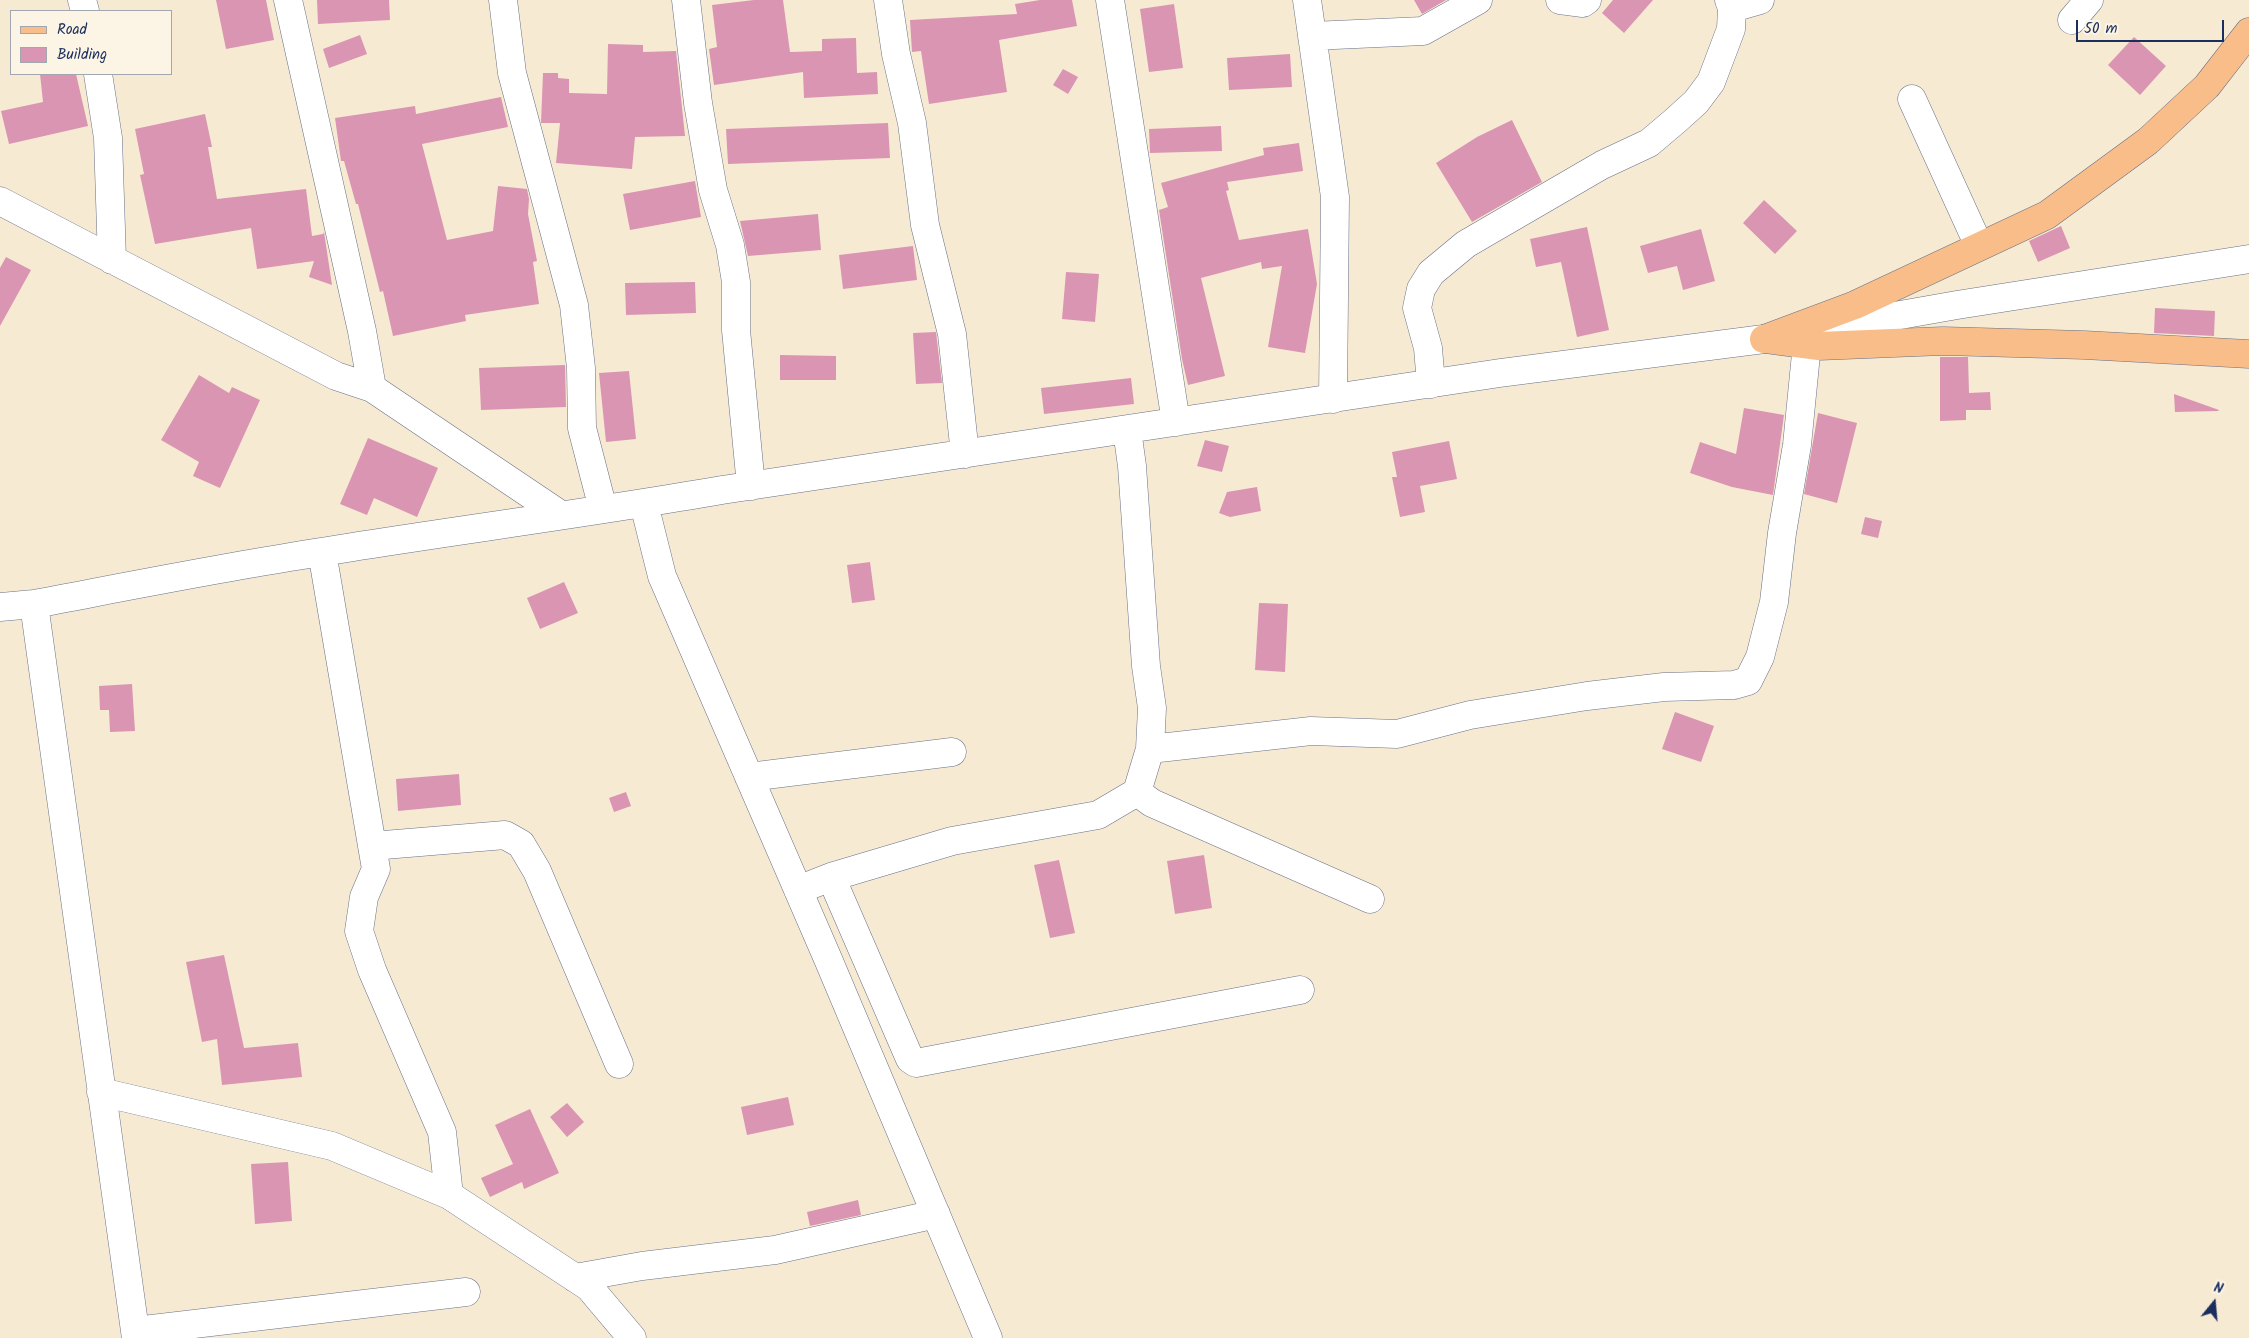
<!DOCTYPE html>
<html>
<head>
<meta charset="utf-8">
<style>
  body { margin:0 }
  #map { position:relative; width:2249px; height:1338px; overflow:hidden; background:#f7ead3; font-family:Kalam,sans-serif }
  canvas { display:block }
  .legend { position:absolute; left:10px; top:10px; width:162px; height:65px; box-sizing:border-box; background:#fcf5e5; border:1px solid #a2a6af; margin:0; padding:6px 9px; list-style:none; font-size:15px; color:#1b2f5e }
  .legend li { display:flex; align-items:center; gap:10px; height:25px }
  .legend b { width:25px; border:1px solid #a2a6af }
  .north { position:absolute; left:2189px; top:1278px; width:50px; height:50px; -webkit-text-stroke:4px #fcf5e5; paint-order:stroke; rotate:17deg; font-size:14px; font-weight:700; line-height:20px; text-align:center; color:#1b2f5e }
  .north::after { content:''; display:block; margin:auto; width:18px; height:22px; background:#1b2f5e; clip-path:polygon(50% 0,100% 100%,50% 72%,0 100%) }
  .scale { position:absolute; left:2076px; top:20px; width:148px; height:22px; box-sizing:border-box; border:2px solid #1b2f5e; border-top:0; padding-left:6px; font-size:15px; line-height:18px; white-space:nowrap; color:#1b2f5e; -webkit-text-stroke:4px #fcf5e5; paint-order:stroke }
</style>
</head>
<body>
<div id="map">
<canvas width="2249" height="1338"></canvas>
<ul class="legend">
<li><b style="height:6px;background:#f8bd89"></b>Road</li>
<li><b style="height:14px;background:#da95b3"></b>Building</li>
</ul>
<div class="north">N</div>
<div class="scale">50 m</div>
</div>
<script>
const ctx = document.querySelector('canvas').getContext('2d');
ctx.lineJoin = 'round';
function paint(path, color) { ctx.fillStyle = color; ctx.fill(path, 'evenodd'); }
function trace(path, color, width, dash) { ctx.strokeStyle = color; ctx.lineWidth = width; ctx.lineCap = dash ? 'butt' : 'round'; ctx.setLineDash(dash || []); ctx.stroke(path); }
paint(new Path2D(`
  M216 0H266L274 40 226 49Z
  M317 0H389L390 20 318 24Z
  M754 0H783L790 52 822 51V39L856 38 857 73 877 72 878 94 804 98 803 72 714 85 709 49 717 47 712 5Z
  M1040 0H1072L1077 26 999 40 1007 92 929 104 921 51 912 52 910 20 1017 14 1015 4Z
  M1414 0H1446L1422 14Z
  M1613 0H1653L1624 33 1602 13Z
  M1174 4 1183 68 1149 72 1140 9Z
  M360 35 367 54 329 68 323 49Z
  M2134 37 2166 66 2140 95 2108 65Z
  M608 44 643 45V52L676 51 685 136 635 137 632 169 556 163 560 123H541L543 73H558V78L569 79V93L607 94Z
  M1290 54 1292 87 1229 90 1227 58Z
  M1063 69 1078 77 1068 94 1053 85Z
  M40 74H76L88 126 9 144 1 111 43 102Z
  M501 97 508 127 422 144 447 240 493 231 498 186 527 189 529 199 528 214 537 261 533 262 539 304 465 315 466 321 393 336 383 291 380 292 358 204H356L344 161H341L335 118 415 106 416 114Z
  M205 114 212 147H208L217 199 306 189 312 236 323 234 324 232 332 285 309 277 314 261 257 269 251 228 155 244 140 175 144 174 135 129Z
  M1512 120 1542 182 1472 222 1436 163 1477 137Z
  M888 123 890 158 728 164 726 129Z
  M1221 126 1222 151 1150 153 1149 129Z
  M1299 143 1303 171 1227 182 1229 190 1226 191 1239 240 1308 229 1317 284 1305 353 1268 347 1282 266 1262 269 1261 262 1201 278 1225 376 1188 385 1182 359 1159 210 1168 207 1161 183 1264 155 1263 148Z
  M695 181 701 217 630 230 623 194Z
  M1764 200 1797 231 1775 254 1743 223Z
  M818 214 821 250 748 256 740 221Z
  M2061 226 2070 248 2038 262 2029 241Z
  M1587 227 1609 330 1577 337 1561 262 1536 267 1530 239Z
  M1701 229 1715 281 1683 290 1677 266 1648 273 1640 246Z
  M913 246 917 280 843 289 839 255Z
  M6 257 31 270 0 326V268Z
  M1066 272 1099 274 1095 322 1062 319Z
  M695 282 696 313 626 315 625 283Z
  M2155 308 2215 311 2214 336 2154 333Z
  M936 332 942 383 916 384 913 333Z
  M780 355 836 356V380H780Z
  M1940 357H1968L1969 393 1990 392 1991 410H1966V420L1940 421Z
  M565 365 566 407 481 410 479 368Z
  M629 371 636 439 606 442 599 373Z
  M199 375 229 393 232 387 260 400 220 488 193 476 199 462 161 440Z
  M1131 378 1134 404 1044 414 1041 388Z
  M2174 394 2219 410 2218 411 2175 412Z
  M1744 408 1784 415 1773 495 1732 487 1690 473 1700 442 1736 454Z
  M1818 413 1857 423 1837 503 1804 494Z
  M368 438 438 468 417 517 374 498 367 515 340 504Z
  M1205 440 1229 446 1222 472 1197 466Z
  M1449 441 1457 479 1420 486 1425 512 1400 517 1392 477H1397L1392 452Z
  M1257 487 1261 511 1230 517 1219 513 1227 492Z
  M1865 517 1882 521 1878 538 1861 534Z
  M870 562 875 600 852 603 847 565Z
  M564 582 578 613 540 629 527 598Z
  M1259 603 1288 604 1285 672 1255 670Z
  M132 684 135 731 110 732 109 710H100L99 686Z
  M1675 712 1714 726 1701 762 1662 749Z
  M459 774 461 805 398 811 396 779Z
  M626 792 631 806 614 812 609 798Z
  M1204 855 1212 908 1175 914 1167 861Z
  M1059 860 1075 933 1050 938 1034 865Z
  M224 955 244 1048 298 1043 302 1077 222 1085 217 1039 202 1042 186 962Z
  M788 1097 794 1125 747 1135 741 1107Z
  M567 1103 584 1122 567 1137 550 1117Z
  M530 1109 559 1173 524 1189 522 1182 490 1197 481 1178 513 1164 495 1125Z
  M288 1162 292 1221 255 1224 251 1164Z
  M858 1200 861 1215 810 1226 807 1212Z`), '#da95b3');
const minor = new Path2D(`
  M82 0 85 11
  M288 0 362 331 372 388
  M503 0 512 73 574 305 581 368 582 428 603 509
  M686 0 698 103 713 190 730 245 736 282V330L751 486
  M888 0 896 54 912 123 925 225 952 334 965 454
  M1110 0 1176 422
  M1307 0 1335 197 1333 399
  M1560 0 1583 3 1587 0
  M1732 8 1760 0
  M2072 20 2089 0
  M1312 36 1423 31 1478 0
  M98 74 108 138 112 260
  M1912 99 1979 246
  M0 201 336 376 372 388 561 515
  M1431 384 1428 348 1417 308 1421 289 1431 273 1466 244 1602 165 1649 143 1675 121 1696 102 1711 82 1731 29 1732 8 1729 0
  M644 504 662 576 828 959 988 1338
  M322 552 376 869 364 897 359 931 372 970 442 1132 449 1195
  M34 604 136 1338
  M0 607 34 604C119 588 204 571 290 557 434 533 578 515 722 490L1500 373 1764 339 1957 305 2249 259
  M1150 749 1311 731 1397 734 1470 715 1587 696 1664 687 1734 685 1748 681 1760 657 1774 602 1782 533 1797 445 1807 344
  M749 777 952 752
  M1137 792 1152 803 1370 899
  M372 846 505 835 521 844 537 871 619 1064
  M831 877 910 1059 916 1063 1300 990
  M798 890 831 877 952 841 1098 815 1137 792 1150 749 1152 708 1146 666 1132 466 1127 430
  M101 1092 332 1146 449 1195 589 1287 632 1338
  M575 1278 642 1266 775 1250 936 1214
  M135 1331 466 1292`);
const major = new Path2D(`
  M1764 339 1855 305 2047 215 2148 141 2207 86 2249 32
  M1766 339 1819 346 1943 341 2084 345 2249 354`);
trace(minor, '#687087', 29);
trace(major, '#687087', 29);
trace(minor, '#fff', 28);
trace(major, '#f8bd89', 28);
</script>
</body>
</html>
